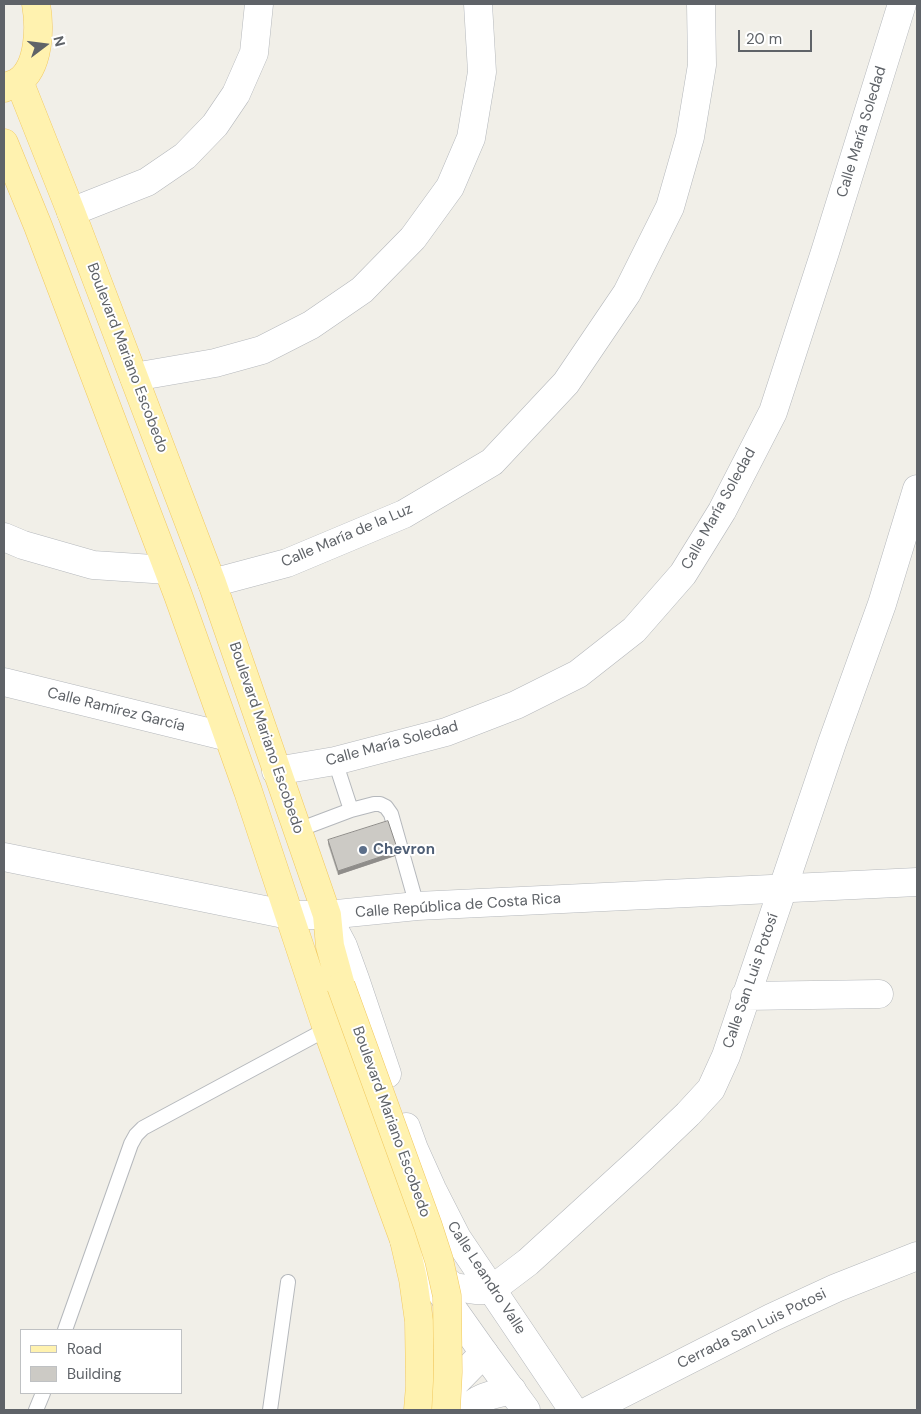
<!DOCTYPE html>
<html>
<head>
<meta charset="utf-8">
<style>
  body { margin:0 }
  #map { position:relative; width:921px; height:1414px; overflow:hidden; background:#f1efe8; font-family:"DM Sans",sans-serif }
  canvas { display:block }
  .frame { position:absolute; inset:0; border:5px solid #5f6368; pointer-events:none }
  .legend { position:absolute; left:20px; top:1329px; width:162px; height:65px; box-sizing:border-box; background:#fff; border:1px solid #bfc1c3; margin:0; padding:6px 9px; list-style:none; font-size:15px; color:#5f6368 }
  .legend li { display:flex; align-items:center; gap:10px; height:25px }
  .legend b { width:25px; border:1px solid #bfc1c3 }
  .north { position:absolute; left:20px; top:20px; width:50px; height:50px; -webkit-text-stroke:4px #fff; paint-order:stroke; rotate:75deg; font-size:14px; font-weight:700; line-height:20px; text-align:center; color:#5f6368 }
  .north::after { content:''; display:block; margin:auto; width:18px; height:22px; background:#5f6368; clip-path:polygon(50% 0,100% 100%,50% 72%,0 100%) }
  .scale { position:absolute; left:738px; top:30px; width:74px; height:22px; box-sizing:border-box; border:2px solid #5f6368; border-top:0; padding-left:6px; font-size:15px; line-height:18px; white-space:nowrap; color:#5f6368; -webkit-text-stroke:4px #fff; paint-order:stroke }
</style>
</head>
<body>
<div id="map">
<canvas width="921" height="1414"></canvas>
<div class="frame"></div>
<ul class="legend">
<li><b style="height:6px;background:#fff2af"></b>Road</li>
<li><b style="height:14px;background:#cccac5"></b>Building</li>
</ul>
<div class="north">N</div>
<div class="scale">20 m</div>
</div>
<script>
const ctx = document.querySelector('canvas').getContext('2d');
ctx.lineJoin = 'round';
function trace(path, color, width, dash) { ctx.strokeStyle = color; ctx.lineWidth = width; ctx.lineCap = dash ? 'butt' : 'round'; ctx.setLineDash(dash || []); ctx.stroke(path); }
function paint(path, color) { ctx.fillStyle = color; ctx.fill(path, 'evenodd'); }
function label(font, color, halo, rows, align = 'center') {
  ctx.font = font + ' "DM Sans",sans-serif'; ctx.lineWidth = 4; ctx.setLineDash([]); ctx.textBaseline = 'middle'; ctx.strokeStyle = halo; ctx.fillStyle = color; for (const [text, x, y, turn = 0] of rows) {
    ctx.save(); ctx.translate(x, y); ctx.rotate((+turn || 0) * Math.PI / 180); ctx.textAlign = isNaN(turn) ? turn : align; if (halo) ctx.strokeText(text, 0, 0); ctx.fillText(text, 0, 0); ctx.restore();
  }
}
const service = new Path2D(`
  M335 761 351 810
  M298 830 351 810 374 804H380L386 807 391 814 417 906
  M65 1330 131 1144 136 1135 143 1128 327 1029
  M36 1410 43 1393
  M270 1410 288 1282`);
const minor = new Path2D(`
  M71 212 147 182 185 156 215 125 236 94 254 53 259 4
  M134 377 215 363 262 350 311 325 362 290 413 238 450 187 471 138 482 72 478 4
  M4 537 23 545 93 565 168 570
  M212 583 287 563 404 514 492 462 566 383 627 293 670 207 690 137 702 65 701 4
  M4 682 228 737
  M276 771 335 761 446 732 516 705 578 674 634 630 683 574 722 511 773 412 825 252 902 4
  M745 996 879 994
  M430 1266 442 1278 454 1287 475 1290H491L528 1262 643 1157 688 1114 711 1089 726 1056 832 743 882 604 917 489
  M435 1401 443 1395 484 1353
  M467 1410C477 1396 496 1394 512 1390
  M590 1410 771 1318 836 1288 917 1256`);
const tertiary = new Path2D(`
  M4 857 289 915H327L417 906 917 882
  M333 927 343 946 355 979 387 1074
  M406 1127 414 1149 432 1189 457 1238 573 1410
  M404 1240 484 1353 526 1410`);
const primary = new Path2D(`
  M19 81 71 212 212 583 327 915 330 946 341 986
  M4 88C8 86 14 84 18 82 40 67 40 26 36 4
  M4 143 38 226 178 595 248 791 327 1029 404 1240 413 1279 419 1321 420 1386 418 1410`);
trace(service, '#b5b8bc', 16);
trace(minor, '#b5b8bc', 29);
trace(tertiary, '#b5b8bc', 29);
trace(primary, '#f2c960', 29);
trace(service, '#fff', 14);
trace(minor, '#fff', 28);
trace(tertiary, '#fff', 28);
trace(primary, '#fff2af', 28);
const primaryBridge = new Path2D(`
  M341 986 428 1226 439 1260 447 1296 448 1372 446 1410`);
trace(primaryBridge, '#f2c960', 29, []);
trace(primaryBridge, '#fff2af', 28);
paint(new Path2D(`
  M328 840 398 855 338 875 328 844Z`), '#afaea9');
paint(new Path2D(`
  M398 851V855L338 875V871Z`), '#8f8d8a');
const building = new Path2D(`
  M388 821 398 851 338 871 328 840Z`);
paint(building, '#cccac5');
trace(building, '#8f8d8a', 1);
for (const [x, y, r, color] of [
  [363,850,5,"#5c6f8a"]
]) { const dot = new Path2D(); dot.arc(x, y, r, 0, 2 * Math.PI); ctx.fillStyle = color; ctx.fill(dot); trace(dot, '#fff', 2); }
label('15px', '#5f6368', '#fff', [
  ["Calle María Soledad",862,132,-73],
  ["Boulevard Mariano Escobedo",127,358,69],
  ["Calle María Soledad",719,509,-61],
  ["Calle María de la Luz",347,536,-23],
  ["Calle Ramírez García",116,710,14],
  ["Boulevard Mariano Escobedo",266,738,71],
  ["Calle María Soledad",392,744,-15],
  ["Calle República de Costa Rica",458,906,-4],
  ["Calle San Luis Potosí",751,981,-71],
  ["Boulevard Mariano Escobedo",391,1122,70],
  ["Calle Leandro Valle",486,1278,57],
  ["Cerrada San Luis Potosi",752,1329,-26]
]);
label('bold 15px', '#4e5e75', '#fff', [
  ["Chevron",373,850]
], 'left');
</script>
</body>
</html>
